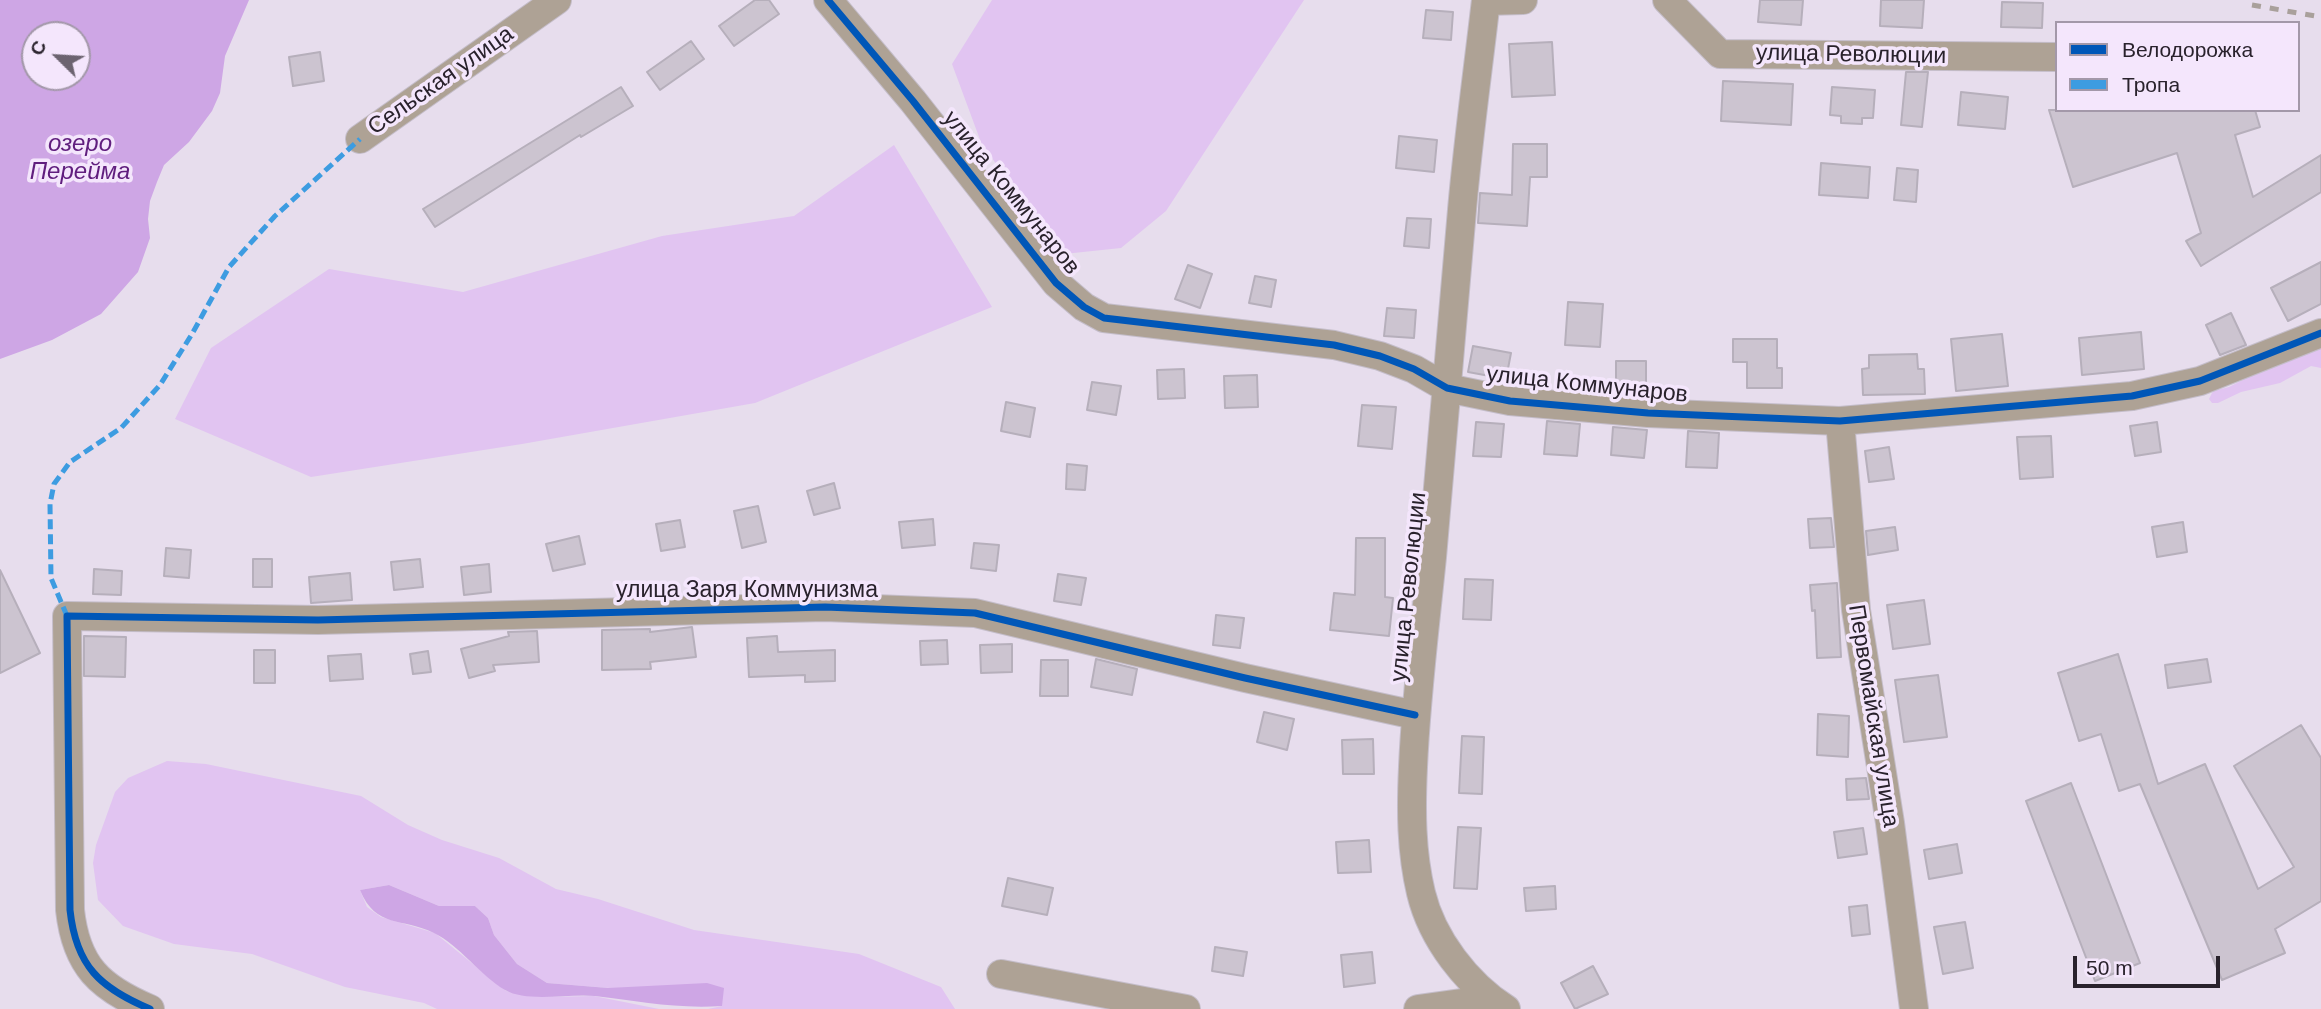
<!DOCTYPE html>
<html>
<head>
<meta charset="utf-8">
<style>
  body { margin:0 }
  #map { position:relative; width:2321px; height:1009px; overflow:hidden; background:#e7dded; font-family:Helvetica,sans-serif }
  canvas { display:block }
  .legend { position:absolute; left:2055px; top:21px; width:245px; height:91px; box-sizing:border-box; background:#f4e6fc; border:2px solid #a398a9; margin:0; padding:9px 12px; list-style:none; font-size:21px; color:#29222c }
  .legend li { display:flex; align-items:center; gap:14px; height:35px }
  .legend b { width:35px; border:2px solid #a398a9 }
  .north { position:absolute; left:21px; top:21px; width:70px; height:70px; box-sizing:border-box; background:#f4e6fc; border:2px solid #a398a9; border-radius:50%; rotate:294deg; font-size:19px; font-weight:700; line-height:28px; text-align:center; color:#29222c }
  .north::after { content:''; display:block; margin:auto; width:24px; height:32px; background:#6c6370; clip-path:polygon(50% 0,100% 100%,50% 72%,0 100%) }
  .scale { position:absolute; left:2073px; top:956px; width:147px; height:32px; box-sizing:border-box; border:4px solid #29222c; border-top:0; padding-left:9px; font-size:21px; line-height:24px; white-space:nowrap; color:#29222c; -webkit-text-stroke:5px #f4e6fc; paint-order:stroke }
</style>
</head>
<body>
<div id="map">
<canvas width="2321" height="1009"></canvas>
<ul class="legend">
<li><b style="height:9px;background:#0057b8"></b>Велодорожка</li>
<li><b style="height:9px;background:#3d9ce1"></b>Тропа</li>
</ul>
<div class="north">С</div>
<div class="scale">50 m</div>
</div>
<script>
const ctx = document.querySelector('canvas').getContext('2d');
ctx.lineJoin = 'round';
function paint(path, color) { ctx.fillStyle = color; ctx.fill(path, 'evenodd'); }
function trace(path, color, width, dash) { ctx.strokeStyle = color; ctx.lineWidth = width; ctx.lineCap = dash ? 'butt' : 'round'; ctx.setLineDash(dash || []); ctx.stroke(path); }
function label(font, color, halo, rows, align = 'center') {
  ctx.font = font + ' Helvetica,sans-serif'; ctx.lineWidth = 7; ctx.setLineDash([]); ctx.textBaseline = 'middle'; ctx.strokeStyle = halo; ctx.fillStyle = color; for (const [text, x, y, turn = 0] of rows) {
    ctx.save(); ctx.translate(x, y); ctx.rotate((+turn || 0) * Math.PI / 180); ctx.textAlign = isNaN(turn) ? turn : align; if (halo) ctx.strokeText(text, 0, 0); ctx.fillText(text, 0, 0); ctx.restore();
  }
}
paint(new Path2D(`
  M992 0H1304L1166 211 1121 248 1064 254 982 145 952 64Z
  M894 145 992 307 755 403 522 444 311 477 175 419 211 348 329 269 463 292 662 236 794 216Z
  M2321 345V368L2311 366 2280 383 2241 392 2218 403H2212L2209 399 2213 391 2229 387 2268 367Z
  M167 761 206 764 361 796 408 825 442 840 499 858 556 889 598 899 694 930 859 954 941 987 955 1009H708L722 1006 608 988 547 983 517 964 494 935 488 918 475 906H439L389 885 360 890 367 907 381 917 435 933 506 991 541 997 594 996 659 1009H437L424 1003 345 987 252 954 174 944 123 926 98 900 93 863 96 845 115 792 128 778Z`), '#e1c4f1');
paint(new Path2D(`
  M0 0H249L225 56 220 93 212 111 189 142 164 165 157 182 150 201 148 219 150 238 138 272 101 314 52 340 0 359ZM35 35H77V77H35Z
  M389 885 439 906H475L488 918 494 935 517 964 547 983 608 988 707 983 724 988 722 1006C674 1009 640 1001 595 996 570 993 528 1003 505 990 481 976 459 945 434 933 402 917 376 929 360 890Z`), '#cea6e5');
const building = new Path2D(`
  M755 0H769L779 14 734 46 719 26Z
  M1760 0H1803L1801 25 1758 22Z
  M1881 0H1924L1922 28 1880 26Z
  M2002 2 2043 3 2042 28 2001 27Z
  M1426 10 1453 12 1451 40 1423 38Z
  M691 41 704 59 660 90 647 72Z
  M1552 42 1555 95 1512 97 1509 44Z
  M320 52 324 81 293 86 289 57Z
  M1906 72H1928L1922 127 1901 125Z
  M1723 81 1793 84 1791 125 1721 121Z
  M621 87 633 106 581 137 580 135 435 227 423 209Z
  M1832 87 1875 90 1873 118H1862V124L1841 123V116L1830 115Z
  M1961 92 2008 97 2005 129 1958 125Z
  M2049 110H2255L2260 127 2235 135 2253 197 2321 155V192L2201 266 2186 241 2201 233 2177 153 2073 187Z
  M1399 136 1437 140 1434 172 1396 168Z
  M1513 144H1547V177H1530L1527 226 1478 223 1480 193 1512 195Z
  M1821 163 1870 167 1868 198 1819 195Z
  M1897 168 1918 170 1916 202 1894 200Z
  M1407 218 1431 219 1429 248 1404 246Z
  M2321 262V304L2288 321 2271 288Z
  M1188 265 1212 274 1200 308 1175 299Z
  M1255 276 1276 280 1271 307 1249 303Z
  M1568 302 1603 304 1600 347 1565 345Z
  M1387 308 1416 310 1414 338 1384 336Z
  M2231 313 2246 345 2220 355 2206 325Z
  M2141 332 2144 369 2082 375 2079 338Z
  M2002 334 2008 386 1956 391 1951 339Z
  M1733 339H1777V368H1782V388H1747V362H1733Z
  M1473 346 1511 353 1506 379 1468 372Z
  M1917 354 1918 369H1924L1925 394 1863 395 1862 369 1869 368V355Z
  M1616 361H1646V387H1616Z
  M1184 369 1185 398 1158 399 1157 370Z
  M1257 375 1258 407 1225 408 1224 376Z
  M1092 382 1121 386 1116 415 1087 410Z
  M1006 402 1035 408 1030 437 1001 431Z
  M1362 405 1396 407 1392 449 1358 446Z
  M1547 421 1580 424 1577 456 1544 454Z
  M1476 422 1504 424 1501 457 1473 456Z
  M2157 422 2161 452 2135 456 2130 426Z
  M1613 427 1647 430 1644 458 1611 455Z
  M1688 431 1719 433 1717 468 1686 467Z
  M2051 436 2053 477 2020 479 2017 437Z
  M1889 447 1894 479 1869 482 1865 451Z
  M1067 464 1087 466 1085 490 1066 489Z
  M834 483 840 508 814 515 807 491Z
  M758 506 766 542 742 548 734 511Z
  M1831 518 1834 547 1810 548 1808 519Z
  M933 519 935 545 902 548 899 522Z
  M680 520 685 547 661 551 656 524Z
  M2183 522 2187 552 2157 557 2152 527Z
  M1895 527 1898 550 1868 555 1866 531Z
  M579 536 585 564 553 571 546 544Z
  M1356 538H1385V597L1393 598 1389 636 1330 630 1334 593 1355 595Z
  M974 543 999 545 996 571 971 568Z
  M166 548 191 550 189 578 164 576Z
  M253 559H272V587H253Z
  M420 559 423 587 394 590 391 562Z
  M489 564 491 592 464 595 461 567Z
  M94 569 122 571 121 595 93 594Z
  M0 570 40 653 0 673Z
  M350 573 352 600 311 603 309 577Z
  M1058 574 1086 578 1081 605 1054 601Z
  M1465 579 1493 580 1491 620 1463 619Z
  M1837 583 1841 657 1817 658 1815 610 1812 611 1810 585Z
  M1924 600 1930 644 1893 649 1887 605Z
  M1216 615 1244 618 1240 648 1213 645Z
  M692 627 696 657 650 662 651 669 602 670V630L650 629V632Z
  M537 631 539 662 493 665 495 671 469 678 461 649 509 636 508 632Z
  M84 636 126 637 125 677 84 676Z
  M777 636 778 652 835 650V681L805 682V675L749 677 747 638Z
  M947 640 948 664 921 665 920 641Z
  M1012 644V672L981 673 980 645Z
  M254 650H275V683H254Z
  M428 651 431 672 413 674 410 654Z
  M361 654 363 679 330 681 328 656Z
  M2118 654 2158 784 2205 764 2258 889 2294 867 2234 766 2301 725 2321 758V901L2275 929 2285 953 2222 980 2140 784 2119 791 2101 734 2079 741 2058 673Z
  M1096 659 1137 669 1132 695 1091 687Z
  M2207 659 2211 682 2168 688 2165 665Z
  M1041 660H1068V696H1040Z
  M1938 675 1947 737 1904 742 1895 680Z
  M1264 712 1294 719 1287 750 1257 742Z
  M1818 714 1849 716 1848 757 1817 755Z
  M1462 736 1484 737 1482 794 1459 793Z
  M1373 739 1374 774H1343L1342 740Z
  M1866 778 1869 799 1847 800 1846 779Z
  M2071 783 2140 963 2095 981 2026 801Z
  M1458 827 1481 828 1477 889 1454 888Z
  M1863 828 1867 854 1838 858 1834 832Z
  M1369 840 1371 872 1338 873 1336 842Z
  M1957 844 1962 873 1929 879 1924 850Z
  M1008 878 1053 888 1047 915 1002 906Z
  M1555 886 1556 909 1526 911 1524 888Z
  M1867 905 1870 934 1852 936 1849 907Z
  M1965 922 1973 968 1943 974 1934 927Z
  M1215 947 1247 952 1243 976 1212 971Z
  M1372 952 1375 983 1344 987 1341 955Z
  M1593 966 1608 994 1575 1009 1561 983Z`);
paint(building, '#ccc4d0');
trace(building, '#b6afbb', 2);
const minor = new Path2D(`
  M828 0 913 101 1056 283 1084 307 1104 318 1334 345 1380 356 1414 369 1447 388 1510 401 1648 413 1840 421 2132 396 2200 381 2321 333
  M1486 0C1478 70 1468 140 1462 210 1451 325 1443 441 1432 557 1425 627 1416 696 1413 767 1411 810 1411 851 1421 893 1432 939 1467 984 1506 1009
  M1667 0 1720 54 2057 57
  M1486 1 1523 0
  M360 139 557 0
  M1840 421 1856 610 1890 823 1914 1009
  M1001 974 1186 1009
  M150 1009C100 988 76 966 70 910L67 616 318 620 825 607 975 613 1245 678 1415 715
  M1418 1009 1490 999`);
trace(minor, '#c4bdc9', 30);
trace(minor, '#aea295', 28);
trace(new Path2D(`
  M2252 5 2321 17`), '#a9a09b', 5, [9, 9]);
trace(new Path2D(`
  M67 616 51 578 50 504 54 484 70 462 121 428 160 385 192 334 229 267 275 216 360 139`), '#3d9ce1', 5, [10, 5]);
trace(new Path2D(`
  M828 0 913 101 1056 283 1084 307 1104 318 1334 345 1380 356 1414 369 1447 388 1510 401 1648 413 1840 421 2132 396 2200 381 2321 333
  M150 1009C100 988 76 966 70 910L67 616 318 620 825 607 975 613 1245 678 1415 715`), '#0057b8', 7);
label('23px', '#29222c', '#f4e6fc', [
  ["улица Революции",1851,55,1],
  ["Сельская улица",441,81,-35],
  ["улица Коммунаров",1011,193,51],
  ["улица Коммунаров",1587,385,6],
  ["улица Революции",1409,587,-84],
  ["улица Заря Коммунизма",747,591],
  ["Первомайская улица",1873,716,81]
]);
label('italic 24px', '#601e7e', '#f4e6fc', [
  ["озеро",80,144],
  ["Перейма",80,172]
]);
</script>
</body>
</html>
